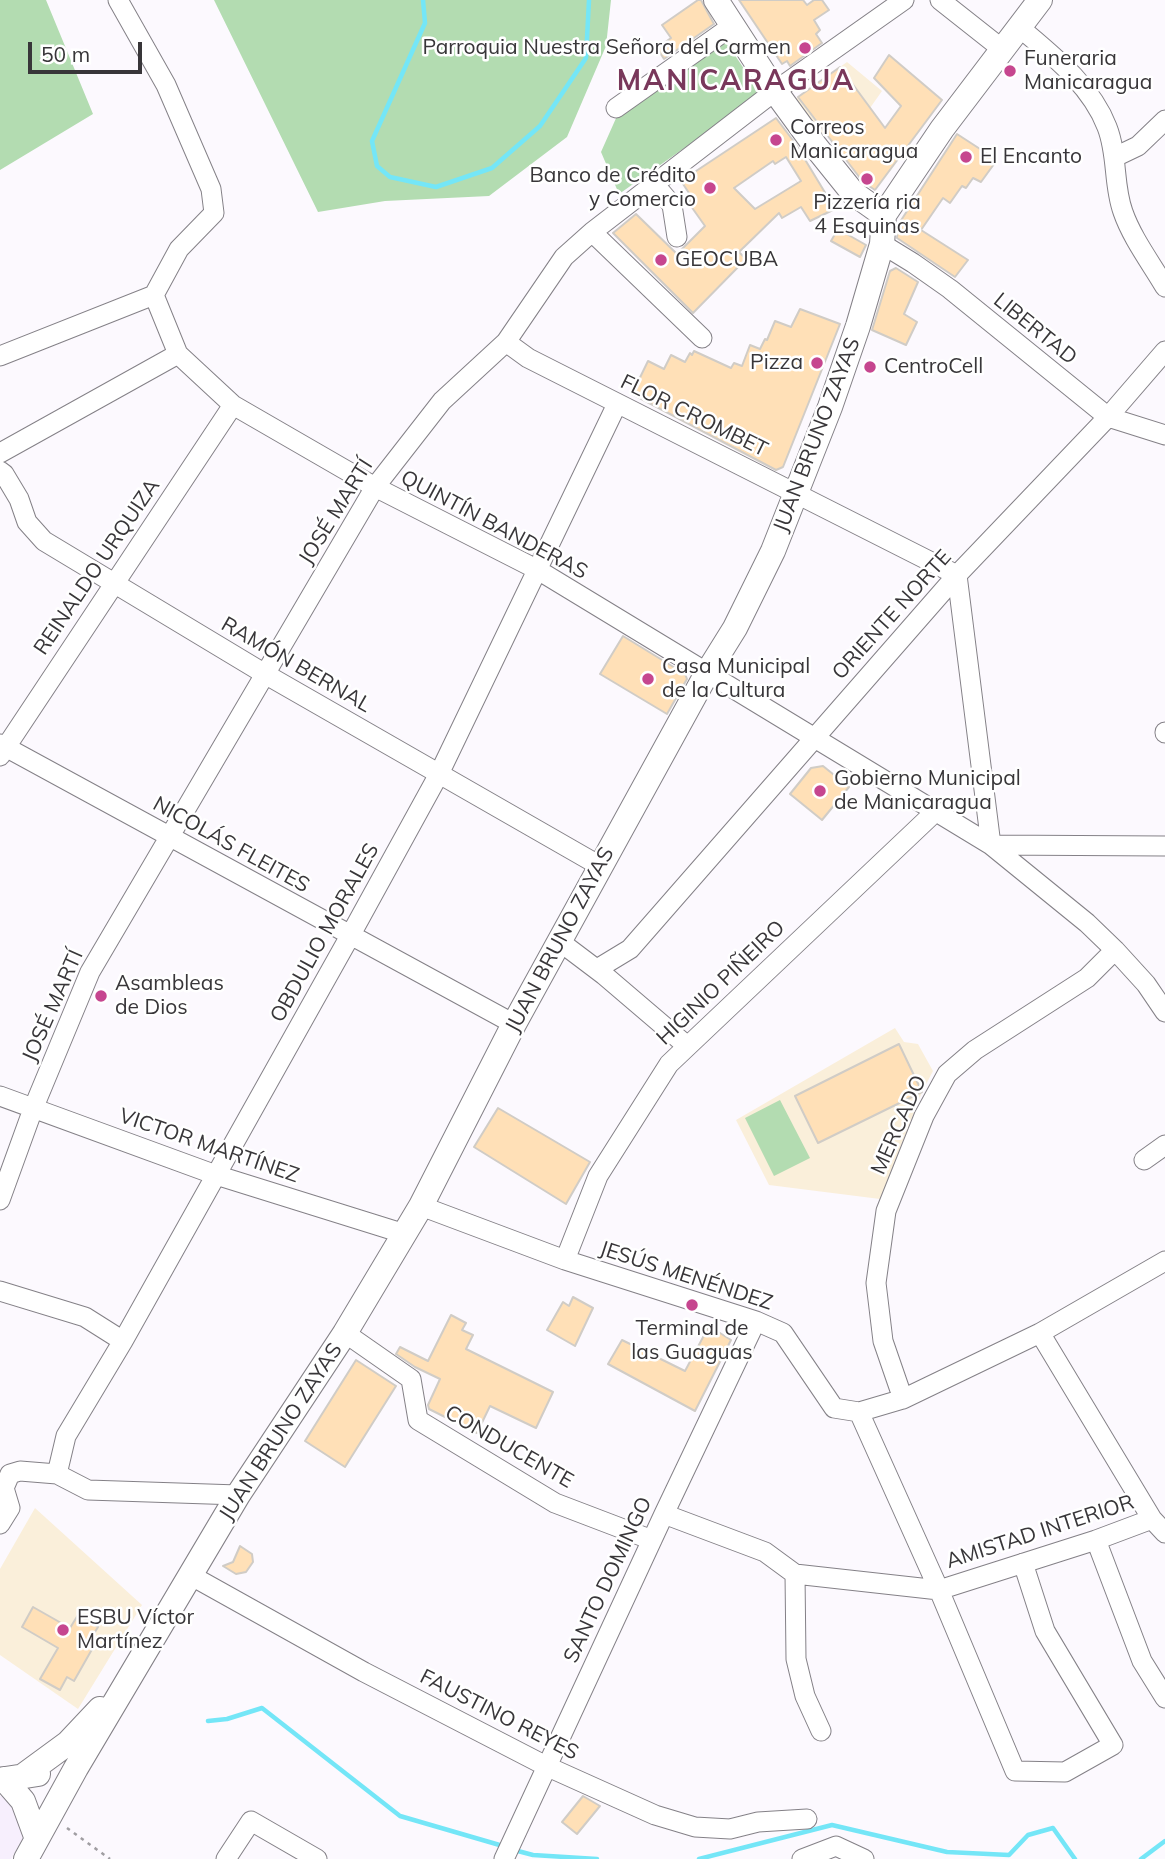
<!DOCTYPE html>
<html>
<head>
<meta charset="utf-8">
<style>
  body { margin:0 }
  #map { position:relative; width:1165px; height:1859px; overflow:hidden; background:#fcf9fe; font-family:Mulish,sans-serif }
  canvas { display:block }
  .scale { position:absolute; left:28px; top:42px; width:114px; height:32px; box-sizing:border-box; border:4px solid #383639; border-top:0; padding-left:9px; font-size:21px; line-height:24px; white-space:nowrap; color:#383639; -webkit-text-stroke:5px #fff; paint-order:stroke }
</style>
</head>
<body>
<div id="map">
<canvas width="1165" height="1859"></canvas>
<div class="scale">50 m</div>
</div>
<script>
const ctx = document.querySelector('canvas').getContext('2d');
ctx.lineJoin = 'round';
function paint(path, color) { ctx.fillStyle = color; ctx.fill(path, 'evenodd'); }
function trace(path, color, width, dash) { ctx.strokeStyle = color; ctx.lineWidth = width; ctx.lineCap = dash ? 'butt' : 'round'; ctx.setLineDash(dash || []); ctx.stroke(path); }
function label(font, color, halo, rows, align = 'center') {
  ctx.font = font + ' Mulish,sans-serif'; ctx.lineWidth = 5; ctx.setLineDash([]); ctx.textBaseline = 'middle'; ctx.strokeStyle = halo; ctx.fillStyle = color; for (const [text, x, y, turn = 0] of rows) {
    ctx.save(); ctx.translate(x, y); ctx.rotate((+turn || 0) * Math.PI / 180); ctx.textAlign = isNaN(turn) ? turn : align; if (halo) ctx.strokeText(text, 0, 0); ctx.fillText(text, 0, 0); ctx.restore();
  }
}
paint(new Path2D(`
  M0 1796 11 1799 24 1836 11 1859H0Z`), '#f7effd');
paint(new Path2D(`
  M847 62 882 91 870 108 865 103 821 135 795 99Z
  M895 1028 904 1042 918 1044 933 1071 922 1092 880 1199 769 1185 736 1120Z
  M35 1508 142 1605 78 1709 0 1655V1569Z`), '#faefda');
paint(new Path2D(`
  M0 0H46L93 114 0 170Z
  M214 0H611L606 46 567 137 489 196 385 201 318 212Z
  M726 42 761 94 619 194 601 152 617 116Z
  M780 1100 810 1158 774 1176 745 1118Z`), '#b3dcb1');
trace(new Path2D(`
  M423 0 425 23 372 141 377 166 390 177 436 187 492 168 540 126 586 58 589 0
  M208 1721 227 1719 262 1708 400 1816 503 1846
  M514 1850 533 1855 597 1859
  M699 1859 832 1825 947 1852 1009 1855 1028 1835 1053 1828 1075 1859
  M1141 1859 1165 1841`), '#74e6f7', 4.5);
const building = new Path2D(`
  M698 0H701L714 24 664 59 657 48 671 38 662 25Z
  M739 0H803L807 5 814 0H822L829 10 814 20 820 30 816 34 822 43 790 66 787 61 782 64Z
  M889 55 942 100 875 190 863 182 798 97 840 67 885 128 901 106 874 78Z
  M776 118 795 143 835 209 810 221 801 207 782 218 779 213 739 252 746 259 693 313 613 233 636 214 677 254 705 226 688 202 693 199 681 181ZM786 157 801 181 755 209 734 188 773 161 775 164Z
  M957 134 997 160 981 182 973 178 966 188 962 186 950 203 943 198 921 230 968 260 955 277 897 238 898 225Z
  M838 229 866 245 860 257 831 241Z
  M896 268 918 282 904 314 917 322 906 345 872 330 890 271Z
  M800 309 840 324 783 467 776 470 632 394 648 361 664 369 671 355 685 362 690 353 692 355 694 351 731 368 734 363 742 366 750 345 760 349 765 339 767 340 775 321 791 327Z
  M623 636 685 674 687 679 667 714 600 674Z
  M823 766 849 787 822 820 790 794 811 768Z
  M899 1044 922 1092 818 1143 795 1096Z
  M498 1108 590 1162 566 1204 474 1147Z
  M573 1297 593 1308 575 1346 547 1330 563 1302 569 1306Z
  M451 1315 466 1323 462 1330 473 1335 466 1349 553 1392 536 1428 490 1406 477 1433 429 1409 428 1405 440 1379 415 1367 396 1354 400 1347 428 1361Z
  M709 1326 731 1340 695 1411 608 1364 622 1340 685 1371Z
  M356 1360 396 1386 345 1467 305 1441Z
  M240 1546 252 1554 253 1562 246 1572 236 1574 223 1566 233 1562Z
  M33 1607 70 1628 78 1615 98 1627 90 1640 95 1644 74 1681 67 1677 60 1690 40 1679 58 1648 22 1627Z
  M583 1796 600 1806 577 1834 562 1822Z`);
paint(building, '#ffe0b7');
trace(building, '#d0ccc6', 2);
const minor = new Path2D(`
  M940 0 1002 49
  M1019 27C1052 55 1091 85 1107 127 1118 155 1113 185 1123 212 1132 238 1151 263 1165 287
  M616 108 732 26
  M1115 157 1138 146 1165 120
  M654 184 672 205 677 237
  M592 232 702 338
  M882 244 913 263 950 289 1108 417 1165 435
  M154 295 178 354 233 405 375 487 538 570 991 845 1087 923 1115 950 1146 984 1165 1012
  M506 342 528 358 957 575 991 845 1165 846
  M0 356 154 295 179 249 214 213 211 189 166 85 118 0
  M0 453 178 354
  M0 471 4 474 19 499 27 522 44 541 265 674 600 866
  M1165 733V732
  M0 744 514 1024
  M0 756 233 405
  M559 941 604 975 686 1045
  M597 969 630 949 957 575 1108 417 1165 351
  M0 1096 216 1175 405 1234
  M1144 1160 1165 1145
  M0 1200 33 1109 90 972 375 487 442 401 506 342 564 257 592 232 775 91 904 0
  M421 1206 565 1260 756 1321 783 1333 834 1408 859 1412 903 1399 1040 1333 1165 1261
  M565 1260 598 1176 669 1064 935 812
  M0 1291 85 1317 123 1341
  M345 1333 411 1379 418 1420 555 1503 652 1540
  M1040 1333 1152 1519 1165 1533
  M903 1399 883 1341 876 1283 886 1211 924 1116 947 1074 975 1050 1087 978 1115 950
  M859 1412 939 1590 1015 1771 1065 1772 1113 1745 1045 1631 1023 1563
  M57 1474 66 1436 123 1341 350 936 439 774 617 404
  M664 1514 765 1552 795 1574 939 1590 1096 1540 1152 1519
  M0 1524 10 1508 4 1488 10 1474 20 1471 57 1474 88 1490 238 1495
  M1096 1540 1142 1661 1165 1698
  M795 1574 796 1659 805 1696 821 1731
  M190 1575 364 1672 546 1766 655 1815 695 1827 730 1829 758 1822 807 1819
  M226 1859 251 1821 317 1859
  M504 1859 664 1514 756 1321
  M802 1859 836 1846 864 1859`);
const major = new Path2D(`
  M716 0 775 91 816 147 853 193 884 215
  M23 1776 68 1743 100 1709
  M4 1779 23 1801 37 1839
  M0 1780 38 1774
  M26 1859 76 1768 238 1495 345 1333 421 1206 514 1024 707 673 735 628 773 551 830 407 858 326 882 244 884 215 942 129 1040 0`);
trace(minor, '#848187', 21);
trace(major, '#848187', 26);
trace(new Path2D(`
  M67 1828 110 1859`), '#a09ea2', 2.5, [3.5, 5]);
trace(minor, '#fff', 19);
trace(major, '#fff', 24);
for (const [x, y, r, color] of [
  [805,48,7,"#c6468f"],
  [1010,71,7,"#c6468f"],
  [776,140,7,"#c6468f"],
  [966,157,7,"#c6468f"],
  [867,179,7,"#c6468f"],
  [710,188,7,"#c6468f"],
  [661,260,7,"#c6468f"],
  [817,363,7,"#c6468f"],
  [870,367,7,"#c6468f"],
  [648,679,7,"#c6468f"],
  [820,791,7,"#c6468f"],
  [101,996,7,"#c6468f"],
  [692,1305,7,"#c6468f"],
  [63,1630,7,"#c6468f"]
]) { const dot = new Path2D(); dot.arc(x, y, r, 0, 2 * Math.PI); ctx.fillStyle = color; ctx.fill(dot); trace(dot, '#fff', 2.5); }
label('21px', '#383639', '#fff', [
  ["Parroquia Nuestra Señora del Carmen",791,48,"right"],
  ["Funeraria",1024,59],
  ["Manicaragua",1024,83],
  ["Correos",790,128],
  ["Manicaragua",790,152],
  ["El Encanto",980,157],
  ["Banco de Crédito",696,176,"right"],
  ["y Comercio",696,200,"right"],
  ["Pizzería ria",867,203,"center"],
  ["4 Esquinas",867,227,"center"],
  ["GEOCUBA",675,260],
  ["Pizza",803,363,"right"],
  ["CentroCell",884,367],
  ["Casa Municipal",662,667],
  ["de la Cultura",662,691],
  ["Gobierno Municipal",834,779],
  ["de Manicaragua",834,803],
  ["Asambleas",115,984],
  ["de Dios",115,1008],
  ["Terminal de",692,1329,"center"],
  ["las Guaguas",692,1353,"center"],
  ["ESBU Víctor",77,1618],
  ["Martínez",77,1642]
], 'left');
label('21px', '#383639', '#fff', [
  ["LIBERTAD",1035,329,39],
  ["FLOR CROMBET",694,416,26],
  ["JUAN BRUNO ZAYAS",817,435,-69],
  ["JOSÉ MARTÍ",336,512,-58],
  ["QUINTÍN BANDERAS",494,525,28],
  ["REINALDO URQUIZA",97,567,-56],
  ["ORIENTE NORTE",892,615,-48],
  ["RAMÓN BERNAL",296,665,30],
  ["NICOLÁS FLEITES",231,845,29],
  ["OBDULIO MORALES",325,933,-61],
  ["JUAN BRUNO ZAYAS",560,940,-62],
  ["HIGINIO PIÑEIRO",721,983,-44],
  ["JOSÉ MARTÍ",53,1006,-66],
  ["MERCADO",899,1125,-66],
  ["VICTOR MARTÍNEZ",209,1146,19],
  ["JESÚS MENÉNDEZ",686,1276,18],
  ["JUAN BRUNO ZAYAS",281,1432,-57],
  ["CONDUCENTE",509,1447,30],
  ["AMISTAD INTERIOR",1040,1532,-18],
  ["SANTO DOMINGO",608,1580,-65],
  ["FAUSTINO REYES",499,1715,27]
]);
ctx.letterSpacing = '2px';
label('bold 28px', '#79385b', '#fff', [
  ["MANICARAGUA",736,82]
]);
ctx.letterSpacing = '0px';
</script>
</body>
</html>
